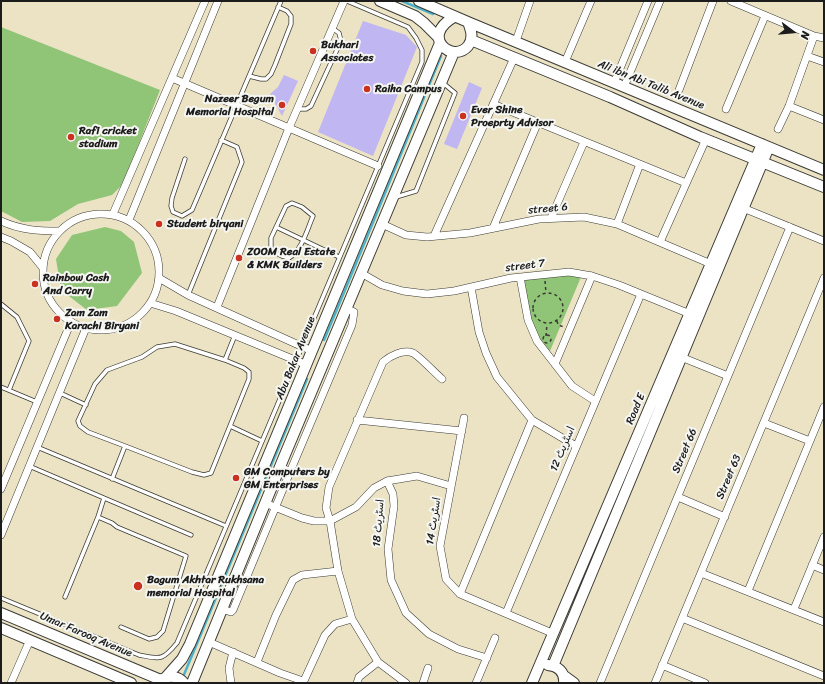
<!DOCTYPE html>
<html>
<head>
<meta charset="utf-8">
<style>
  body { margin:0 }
  #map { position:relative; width:825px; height:684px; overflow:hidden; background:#ebe3c4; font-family:Sriracha,sans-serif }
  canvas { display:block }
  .frame { position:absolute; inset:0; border:2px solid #1c1c1c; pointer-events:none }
  .north { position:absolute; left:773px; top:12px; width:40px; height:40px; -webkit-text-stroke:3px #f6f6f2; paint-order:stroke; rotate:106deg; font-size:11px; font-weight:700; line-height:16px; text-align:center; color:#1c1c1c }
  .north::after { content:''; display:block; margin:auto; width:14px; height:18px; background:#1c1c1c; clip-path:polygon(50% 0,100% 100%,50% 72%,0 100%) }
</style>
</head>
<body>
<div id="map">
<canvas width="825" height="684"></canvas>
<div class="frame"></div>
<div class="north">N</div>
</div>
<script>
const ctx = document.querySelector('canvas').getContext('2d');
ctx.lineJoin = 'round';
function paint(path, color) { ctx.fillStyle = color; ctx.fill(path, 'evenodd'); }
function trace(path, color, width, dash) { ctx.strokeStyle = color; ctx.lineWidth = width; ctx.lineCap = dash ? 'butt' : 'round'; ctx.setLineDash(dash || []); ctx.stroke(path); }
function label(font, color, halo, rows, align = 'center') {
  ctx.font = font + ' Sriracha,"Playpen Sans Arabic",sans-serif'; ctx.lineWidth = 4; ctx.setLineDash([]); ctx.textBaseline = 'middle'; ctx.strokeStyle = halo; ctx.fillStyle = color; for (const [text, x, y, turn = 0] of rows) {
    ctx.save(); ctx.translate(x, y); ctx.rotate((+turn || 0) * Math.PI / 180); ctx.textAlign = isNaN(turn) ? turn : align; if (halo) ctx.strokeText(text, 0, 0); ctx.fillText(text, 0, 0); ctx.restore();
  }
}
paint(new Path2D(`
  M1 27 160 90 123 184 112 195 78 204 50 221 22 222 1 211Z
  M105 227 121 231 134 242 142 273 117 306 87 310 61 290 56 259 72 235Z
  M562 275 581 277 550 351 538 337 532 324 523 280Z`), '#90c577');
trace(new Path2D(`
  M402 1 433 14
  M324 340C364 246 402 151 441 56
  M183 677 307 379`), '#4cb2ca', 2.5);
paint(new Path2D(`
  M363 21 406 35 417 47 373 156 318 132Z
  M284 75 298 81 282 116 270 94 278 87Z
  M469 82 482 88 457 149 444 144Z`), '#c0b6f1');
const lane = new Path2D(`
  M249 76 261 79H266L271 74 275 65 291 24V16L287 11 278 7
  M297 109H306L311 106 341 41 339 33 332 28
  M185 159 172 198 171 206 173 212 182 216 192 210 281 1
  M396 197 416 191 455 93 443 83
  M292 203 302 207 313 216C307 230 302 250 289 258L282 256 272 251 271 248V238L286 206Z
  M276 227 339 257
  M188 295 242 162 237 147 221 140
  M1 304 17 317 29 341 9 390
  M225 360 235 335
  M1 387 37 402
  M60 393 86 405
  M230 426 262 441
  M37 447 226 526
  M29 466 104 498 98 517 112 523 117 527 186 556 163 631 157 637 149 639 121 627
  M112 479 125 446 192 472 204 475 211 473 249 379V372L244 368 225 360 175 344 157 347 142 357 107 370 95 384 78 421 80 426 88 432 125 446
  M104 498 191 535
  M65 597 98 517
  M1 598 139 655C161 659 162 661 177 643L422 62V50L416 38 408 27 347 1`);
const street = new Path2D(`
  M731 1 814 36 824 38
  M516 41 530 1
  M807 56 824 62
  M565 62 591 1
  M172 78 378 166
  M614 83 648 1
  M624 87 660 1
  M679 90 713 1
  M493 104 686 183
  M789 106 824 120
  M726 109 765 16
  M778 129 789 106 814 36
  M743 208 824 241
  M43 272a58 58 0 1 1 116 0a58 58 0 1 1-116 0Z
  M113 214 205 1
  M551 218 584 142
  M129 220 218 1
  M1 221C21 230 37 231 59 231
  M382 224 406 235 427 237 470 233 539 219 584 217 617 224 711 264
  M617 224 640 164
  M493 228 538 122
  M434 236 514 58
  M1 237 11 241 30 252 43 268
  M660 242 706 139
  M361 273 382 285 403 291 427 294 454 291 511 278 569 272 592 276 619 285 690 314
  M520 277 528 320 537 341 572 386 595 401
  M159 278 188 295 312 351
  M471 287 479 332 486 353 497 377 532 420 576 446
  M150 303 176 311 307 365
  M217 307 289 128 344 1
  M681 357 728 376
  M555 364 592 276
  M464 418 440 546 446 579 460 594 552 633
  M357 420 462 431
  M764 423 810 441
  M280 467 290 472 352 325 354 312 347 309
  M387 481 417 476 451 486
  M1 489 71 322
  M678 497 725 517
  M265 503 302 518 314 521H330L356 507 374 488 387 481 393 494 394 506 388 549 391 580 406 613 429 634 458 649 487 658
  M1 535 86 328
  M812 565 824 570
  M701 573 824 622
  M748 591 824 407
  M460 594 532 420
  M222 609 231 612 233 610 290 472
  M794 609 824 537
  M506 613 641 294
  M682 618 824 676
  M209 642 280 673 303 681
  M257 662 276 615 293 580 302 575 338 571
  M662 665 705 683
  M11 683 30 640
  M231 683 229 668 233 652
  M303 683 325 635 335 624 352 619
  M357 683 359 677 378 662
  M406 683 378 662 352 619 338 571 330 521 326 508 329 487 383 362C390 356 403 349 413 353 418 355 436 374 442 379
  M423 683 428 668
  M476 683 495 638
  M600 683 790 227
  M655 683 824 278`);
const secondary = new Path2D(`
  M380 1 415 16 424 23 439 38
  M419 1 468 22C471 30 474 38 468 46 453 64 419 37 454 17
  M468 22 824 170
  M471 40 610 97 700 137 824 187
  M1 613 161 680
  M1 628 131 683
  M548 665C558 666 565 672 564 683
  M553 666 768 149
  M563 675 574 683
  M166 677 182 659 190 644 440 43
  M162 679C170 675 178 676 184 683
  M192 683 284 457 454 52
  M532 683 762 144`);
trace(lane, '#3b3a35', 5);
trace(street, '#3b3a35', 8);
trace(secondary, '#3b3a35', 12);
trace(new Path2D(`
  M545 281 546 293
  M533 308a15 15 0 1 1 30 0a15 15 0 1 1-30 0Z
  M557 321 558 325 564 327
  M543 339a4 4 0 1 1 8 0a4 4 0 1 1-8 0Z
  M546 336 547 324`), '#3b3a35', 1.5, [3, 3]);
trace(lane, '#fff', 3.5);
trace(street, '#fff', 7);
trace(secondary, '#fff', 10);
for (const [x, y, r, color] of [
  [313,51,4,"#c8321e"],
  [367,89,4,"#c8321e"],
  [282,105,4,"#c8321e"],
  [463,116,4,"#c8321e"],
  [71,137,4,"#c8321e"],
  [159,224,4,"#c8321e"],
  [239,258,4,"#c8321e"],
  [35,284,4,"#c8321e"],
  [57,319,4,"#c8321e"],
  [236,478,4,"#c8321e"],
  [138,586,5,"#c8321e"]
]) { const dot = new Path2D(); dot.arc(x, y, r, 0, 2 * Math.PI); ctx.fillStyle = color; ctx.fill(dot); trace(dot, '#f6f6f2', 1.5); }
label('bold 11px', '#1c1c1c', '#f6f6f2', [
  ["Bukhari",321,45],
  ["Associates",321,58],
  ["Raiha Campus",375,89],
  ["Nazeer Begum",274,99,"right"],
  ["Memorial Hospital",274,112,"right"],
  ["Ever Shine",471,110],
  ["Proeprty Advisor",471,123],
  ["Rafi cricket",79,131],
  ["stadium",79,144],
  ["Student biryani",167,224],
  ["ZOOM Real Estate",247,252],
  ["& KMK Builders",247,265],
  ["Rainbow Cash",43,278],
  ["And Carry",43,291],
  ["Zam Zam",65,313],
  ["Karachi Biryani",65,326],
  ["GM Computers by",244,472],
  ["GM Enterprises",244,485],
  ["Bagum Akhtar Rukhsana",147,580],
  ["memorial Hospital",147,593]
], 'left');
label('11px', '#1c1c1c', '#f6f6f2', [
  ["Ali ibn Abi Talib Avenue",651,85,22],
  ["street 6",548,209,-5],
  ["street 7",525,266,-7],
  ["Abu Bakar Avenue",296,358,-68],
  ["Road E",636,409,-67],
  ["اسٹریٹ 12",563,449,-67],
  ["Street 66",685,451,-67],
  ["Street 63",729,477,-67],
  ["اسٹریٹ 14",434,521,-81],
  ["اسٹریٹ 18",379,523,-85],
  ["Umar Farooq Avenue",86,635,23]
]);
</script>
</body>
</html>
